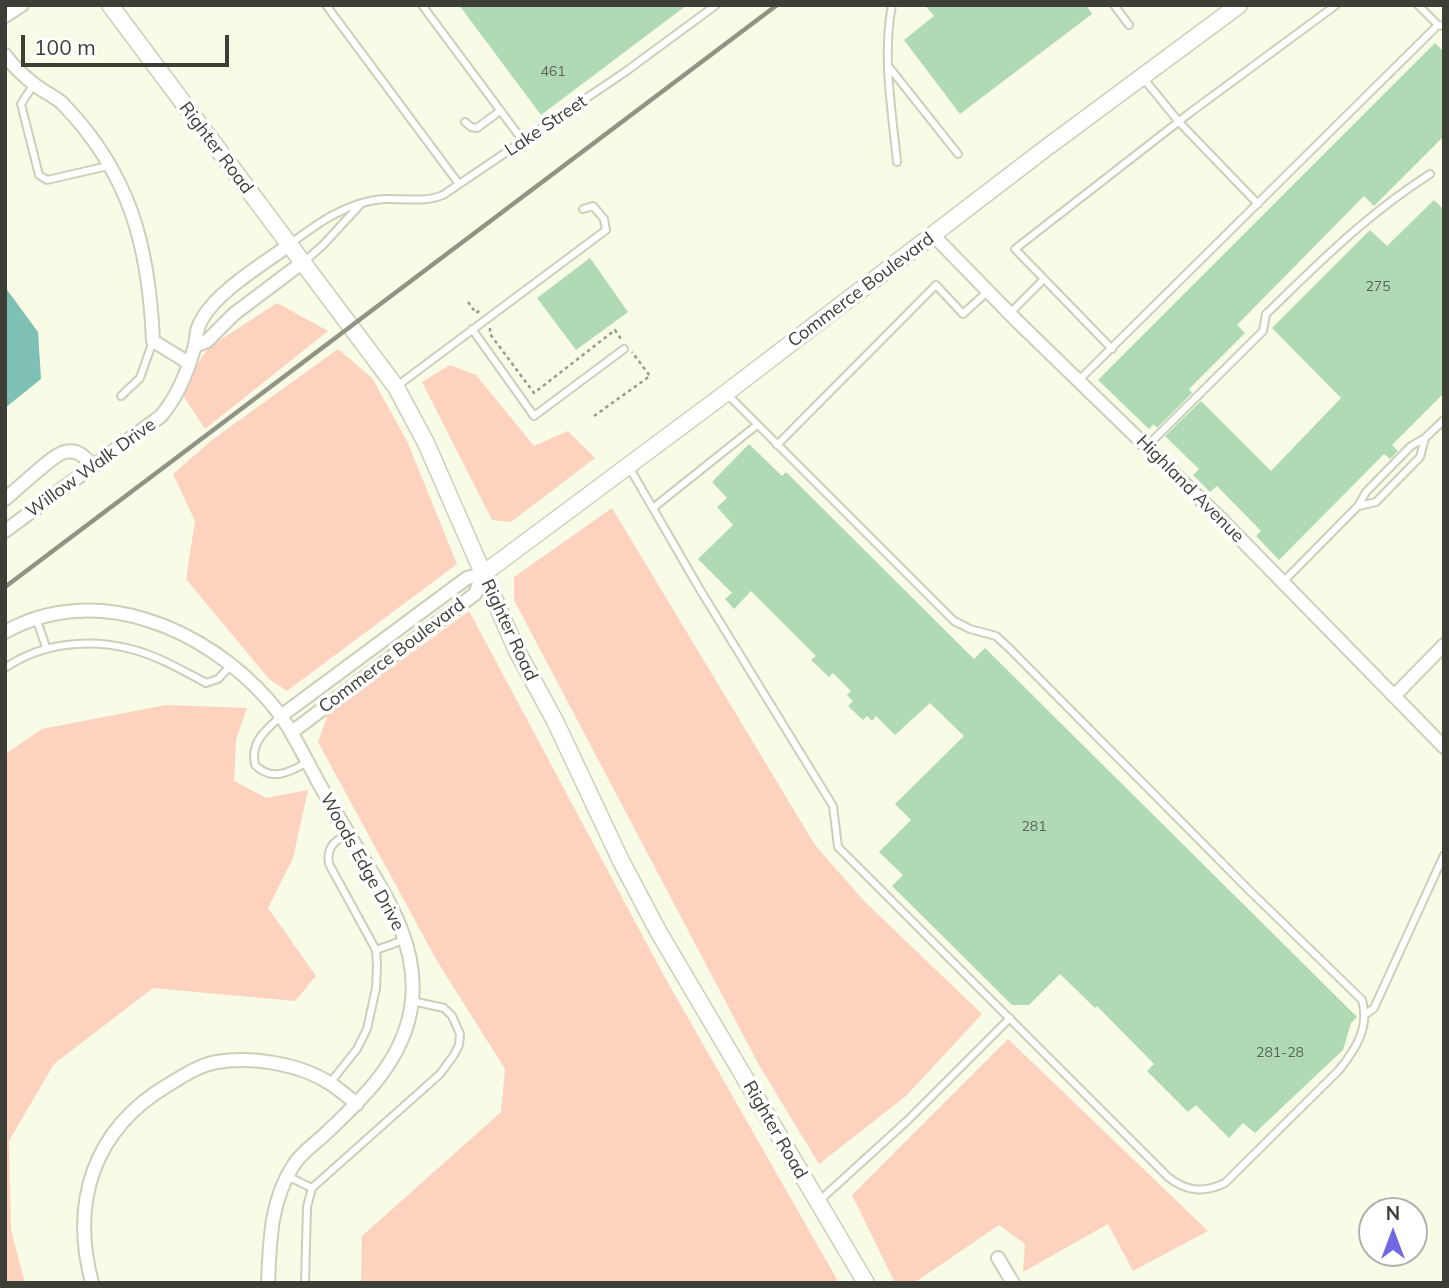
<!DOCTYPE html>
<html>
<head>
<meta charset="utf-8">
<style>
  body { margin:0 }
  #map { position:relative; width:1449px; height:1288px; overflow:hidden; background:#f8fbe5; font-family:Mulish,sans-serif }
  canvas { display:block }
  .frame { position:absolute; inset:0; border:7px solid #3d3e35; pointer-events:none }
  .north { position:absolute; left:1358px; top:1197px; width:70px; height:70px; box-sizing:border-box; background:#fff; border:2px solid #b1b2ae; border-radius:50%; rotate:0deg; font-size:19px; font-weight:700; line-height:28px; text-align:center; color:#3d3e35 }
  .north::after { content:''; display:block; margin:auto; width:24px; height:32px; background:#7168e2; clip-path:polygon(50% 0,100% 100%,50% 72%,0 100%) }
  .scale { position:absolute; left:21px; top:35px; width:208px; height:32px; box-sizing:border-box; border:4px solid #3d3e35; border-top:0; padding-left:9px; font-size:21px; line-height:24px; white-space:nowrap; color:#3d3e35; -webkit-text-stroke:5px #fff; paint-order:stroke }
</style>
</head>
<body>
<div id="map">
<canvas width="1449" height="1288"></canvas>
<div class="frame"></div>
<div class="north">N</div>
<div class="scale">100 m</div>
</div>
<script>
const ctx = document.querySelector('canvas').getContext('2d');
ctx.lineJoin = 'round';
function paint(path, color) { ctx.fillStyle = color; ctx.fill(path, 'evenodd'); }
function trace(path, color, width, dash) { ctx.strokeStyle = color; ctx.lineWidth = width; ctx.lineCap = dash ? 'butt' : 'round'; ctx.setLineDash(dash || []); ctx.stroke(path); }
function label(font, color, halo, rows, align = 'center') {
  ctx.font = font + ' Mulish,sans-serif'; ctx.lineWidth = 7; ctx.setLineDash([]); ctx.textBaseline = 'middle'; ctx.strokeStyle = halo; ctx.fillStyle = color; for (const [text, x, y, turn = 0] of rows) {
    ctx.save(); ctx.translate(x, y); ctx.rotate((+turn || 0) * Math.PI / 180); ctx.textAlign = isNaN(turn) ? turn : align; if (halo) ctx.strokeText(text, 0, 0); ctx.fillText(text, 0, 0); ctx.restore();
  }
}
paint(new Path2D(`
  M277 303 328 331 205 429 180 391 208 348Z
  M338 349 372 378 407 441 457 564 287 691 269 679 186 579 195 521 173 474 212 440Z
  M450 365 476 375 534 446 568 431 595 458 511 522 492 520 422 382Z
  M612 508 815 845 864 901 982 1014 906 1096 819 1164 759 1065 514 600V577Z
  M469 611 663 974 839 1283H361L362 1236 501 1112 505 1069 437 961 318 742 328 714Z
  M166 705 247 708 236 740 234 781 266 798 308 790 293 858 268 908 316 976 295 1001 153 988 54 1064 9 1141 11 1230 25 1283H5V754L42 729Z
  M1008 1039 1208 1231 1133 1271 1108 1224 1023 1272 1025 1244 999 1225 914 1283H895L852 1195Z`), '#fdd2be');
paint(new Path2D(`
  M5 287 38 332 41 379 5 408Z`), '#7ec1b4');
paint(new Path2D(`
  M459 5H687L541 115Z
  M925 5H1086L1092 14 960 114 904 40 934 16Z
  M1435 43 1444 52V136L1374 206 1364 196 1237 325 1245 333 1189 389 1192 393 1157 428 1154 424 1149 429 1098 380Z
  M1434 200 1444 210V393L1392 445 1398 451 1390 459 1384 454 1279 560 1256 536 1261 531 1217 486 1210 492 1193 475 1199 469 1165 436 1201 401 1271 471 1341 398 1272 328 1370 230 1387 246Z
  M590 258 628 312 576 350 537 298Z
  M749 444 782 476 786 472 974 659 985 648 1357 1017 1351 1023 1343 1050 1255 1133 1243 1123 1229 1138 1196 1105 1188 1112 1147 1071 1154 1064 1097 1006 1095 1008 1060 974 1029 1005H1012L892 886 903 875 879 852 911 820 895 804 964 736 930 703 895 735 876 716 872 721 867 716 863 720 848 706 853 701 847 695 851 691 833 673 829 677 811 660 816 656 751 591 734 609 725 599 732 593 698 559 733 525 717 507 727 498 712 482Z`), '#afdab3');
const service = new Path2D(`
  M326 5 459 184
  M422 5 523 141
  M892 5C882 57 892 110 897 162
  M1114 5 1129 25
  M1418 5 1438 25 1444 26
  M889 67 958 154
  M1144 79 1179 122 1258 204
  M34 84 21 104 39 175 47 180 108 166
  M465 122 471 127 477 128 500 111
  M290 244C318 223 347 202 383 199 403 198 424 203 443 195L625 72 716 5
  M305 261 323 245 360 205
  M1009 314 1044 279
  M472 329 534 416 624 349
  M1112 349 1015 249 1191 112 1336 5
  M1078 381 1438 25
  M397 386 606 230 604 219 593 206 583 209
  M121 396 140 378 153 341
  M777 445 936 285 963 314 987 292
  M1147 446 1263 331 1266 314C1320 262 1366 215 1430 174
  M629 467 699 588 833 806 838 847 1168 1177C1187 1192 1204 1193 1225 1183L1339 1070C1356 1049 1370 1027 1362 1000L1251 892 1009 648 996 636 970 629 954 621 726 393
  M1359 506 1376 502 1420 457 1425 438
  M653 508 757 425
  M1283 582 1358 506 1366 492 1411 446 1425 438 1444 420
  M36 618 46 647
  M5 668C41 643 89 638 131 649 158 656 182 670 206 683L218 679 231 665
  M281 716C265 731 250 742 255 765 272 782 290 772 308 762
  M376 950 404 940
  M1366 1014 1374 1008 1444 855
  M330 1083 357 1049 367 1029 376 988 377 966 376 950 329 864C326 847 335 841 348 833
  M287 1176 312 1188
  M819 1201 908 1120 1010 1018
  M305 1283 307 1207 312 1188 440 1074 454 1055 459 1045 460 1034 452 1016 444 1008 412 1001`);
const minor = new Path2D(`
  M5 16 22 5
  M5 55C13 66 25 77 35 85 44 92 54 96 62 103 130 173 149 246 153 341L189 363
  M933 235 1017 321 1222 520 1444 747
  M195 346 207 341 234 314 303 262
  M5 499C17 490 53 454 65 452 78 449 85 457 93 466
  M5 531 161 416C177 397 187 373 194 349 197 340 195 332 200 323 214 293 262 265 289 245
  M5 632C96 581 206 628 270 702 289 724 300 749 314 774 324 794 337 814 348 833 380 887 422 943 411 1008 402 1063 361 1100 323 1136 313 1145 300 1154 293 1166 270 1202 270 1241 268 1283
  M1394 696 1444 645
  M281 716 467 578 483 574
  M292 732 475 594 483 574
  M998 1258 1013 1283
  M92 1283C70 1201 94 1129 168 1085 183 1076 199 1065 217 1062 252 1056 301 1064 331 1084 340 1090 348 1097 357 1104`);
const tertiary = new Path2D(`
  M110 5 396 387 426 443 517 651 555 721 621 861 658 931 866 1283
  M483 574 726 393 1046 148 1239 5`);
trace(service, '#cccfb9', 10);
trace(minor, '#cccfb9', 16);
trace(tertiary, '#cccfb9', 19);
trace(new Path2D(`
  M468 302 476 313 482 309
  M490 328V334L534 393 615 330 621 339
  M594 416 650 376 632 352`), '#9a9b8c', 2.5, [3.5, 3.5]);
trace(service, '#fff', 6);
trace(minor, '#fff', 12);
trace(tertiary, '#fff', 16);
trace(new Path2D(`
  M5 587 777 5`), '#919384', 4.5);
label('14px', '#5a6554', null, [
  ["461",553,72],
  ["275",1378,287],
  ["281",1034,827],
  ["281-28",1280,1053]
]);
label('18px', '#3d3e35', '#fff', [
  ["Lake Street",546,126,-34],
  ["Righter Road",216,148,53],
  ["Commerce Boulevard",861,290,-37],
  ["Willow Walk Drive",91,468,-36],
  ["Highland Avenue",1190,489,45],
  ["Righter Road",509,630,65],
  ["Commerce Boulevard",392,656,-37],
  ["Woods Edge Drive",362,862,61],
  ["Righter Road",775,1130,60]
]);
</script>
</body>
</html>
